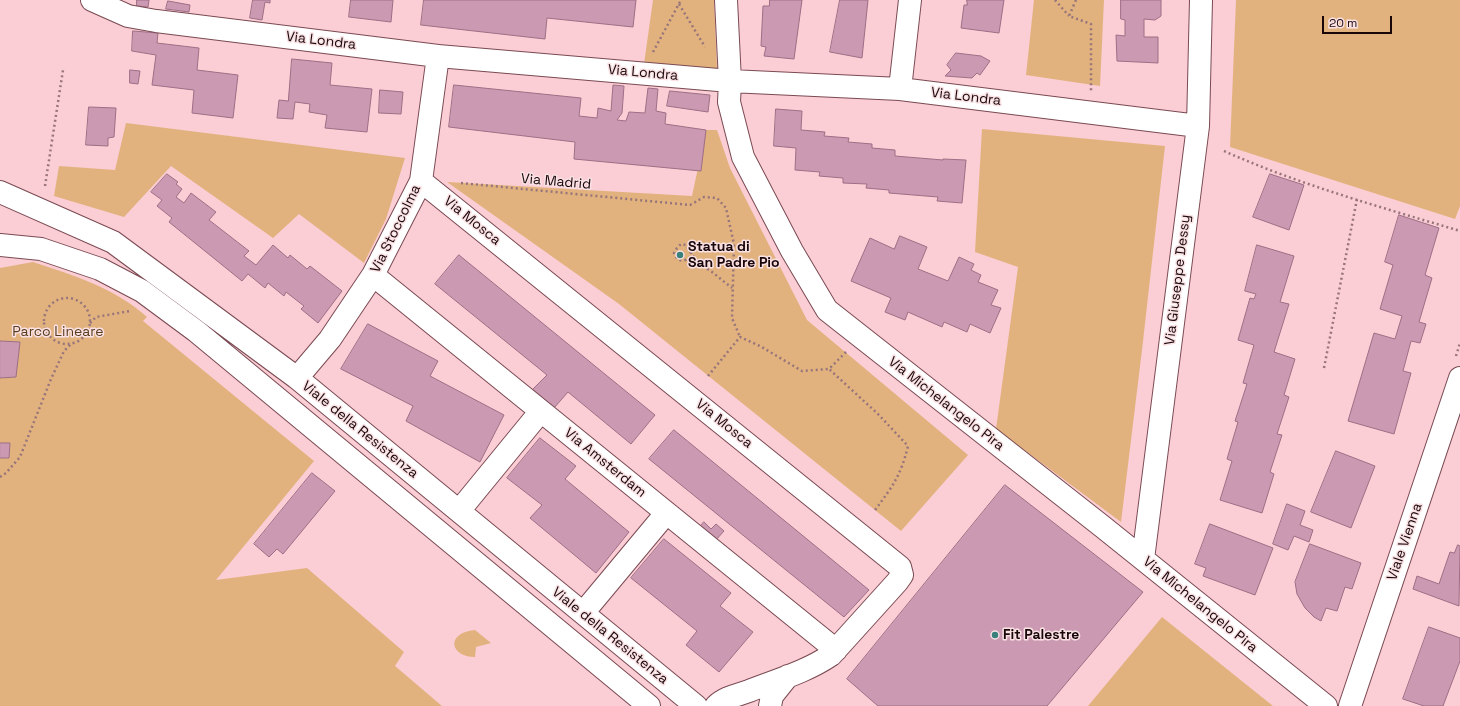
<!DOCTYPE html>
<html>
<head>
<meta charset="utf-8">
<style>
  body { margin:0 }
  #map { position:relative; width:1460px; height:706px; overflow:hidden; background:#fbcdd4; font-family:"Space Grotesk",sans-serif }
  canvas { display:block }
  .scale { position:absolute; left:1322px; top:16px; width:70px; height:18px; box-sizing:border-box; border:2px solid #180609; border-top:0; padding-left:5px; font-size:12px; line-height:14px; white-space:nowrap; color:#180609; -webkit-text-stroke:3px #f9e1e4; paint-order:stroke }
</style>
</head>
<body>
<div id="map">
<canvas width="1460" height="706"></canvas>
<div class="scale">20 m</div>
</div>
<script>
const ctx = document.querySelector('canvas').getContext('2d');
ctx.lineJoin = 'round';
function paint(path, color) { ctx.fillStyle = color; ctx.fill(path, 'evenodd'); }
function trace(path, color, width, dash) { ctx.strokeStyle = color; ctx.lineWidth = width; ctx.lineCap = dash ? 'butt' : 'round'; ctx.setLineDash(dash || []); ctx.stroke(path); }
function label(font, color, halo, rows, align = 'center') {
  ctx.font = font + ' "Space Grotesk",sans-serif'; ctx.lineWidth = 3; ctx.setLineDash([]); ctx.textBaseline = 'middle'; ctx.strokeStyle = halo; ctx.fillStyle = color; for (const [text, x, y, turn = 0] of rows) {
    ctx.save(); ctx.translate(x, y); ctx.rotate((+turn || 0) * Math.PI / 180); ctx.textAlign = isNaN(turn) ? turn : align; if (halo) ctx.strokeText(text, 0, 0); ctx.fillText(text, 0, 0); ctx.restore();
  }
}
paint(new Path2D(`
  M653 0H714L717 69 644 64Z
  M1034 0H1104L1100 86 1026 75Z
  M1236 0H1460V206L1455 219 1230 147Z
  M126 123 405 158 386 219 364 263 299 214 273 238 171 166 124 217 54 196 59 166 115 170Z
  M982 129 1165 146 1142 350 1121 522 996 429 1018 267 975 252Z
  M706 130H717L730 168 807 320 968 455 901 531 619 304 447 182 692 196Z
  M33 262C73 275 115 288 147 317L143 321 314 461 216 580 307 568 404 652 395 666 442 706H0V268Z
  M1162 617 1273 706H1088Z
  M475 630 491 643 476 647 475 657C450 657 445 633 475 630Z`), '#e2b27e');
const building = new Path2D(`
  M137 0H149L148 7 137 6Z
  M253 0H270V3L265 2 262 20 250 18Z
  M351 0H393L391 22 349 17Z
  M424 0H636L633 27 547 18 545 39 421 25Z
  M770 0H802L794 59 764 56 766 47 761 46 763 6H769Z
  M840 0H868L862 58 830 52Z
  M967 0H1004L999 33 961 28 964 5H967Z
  M1121 0H1161V16L1155 20 1144 19V37H1158V63L1117 61 1116 35 1125 36V20L1121 19Z
  M168 1 190 5 189 12 166 9Z
  M133 31 158 33 157 43 199 48 197 70 238 75 233 118 192 113 194 90 152 85 156 55 132 51Z
  M956 53 981 56 990 61 980 75 977 73 972 78 945 76 951 70 947 65Z
  M292 59 332 63 330 85 372 89 367 132 325 128 327 115 309 112 310 104 295 102 293 119 277 118 279 100 288 101Z
  M130 70 140 71 138 84 130 83Z
  M454 85 581 98 579 116 597 118 598 108 611 111 613 85 624 86 622 113 617 120 626 121 629 112 645 113 648 88 658 89 656 111 666 113 665 124 706 130 701 171 574 159 575 142 449 127Z
  M380 90 403 92 401 114 379 113Z
  M670 91 710 95 708 112 667 106Z
  M89 107 116 108 114 137 108 138V146L86 145Z
  M776 109 802 111 801 130 825 132 824 136 849 138 848 142 872 144V148L895 150V156L943 160V159L966 160 962 203 937 201 938 197 889 193V190L866 188 867 184 843 183V178L819 176 820 172 795 170 796 148 774 146Z
  M167 174 178 182 176 184 182 189 176 197 184 203 191 193 216 212 209 220 249 251 244 256 256 265 273 245 288 258 290 255 307 269 310 266 342 291 318 323 301 309 304 306 286 292 284 296 268 283 265 288 248 274 242 281 169 222 172 218 157 206 162 200 151 192Z
  M1270 174 1304 185 1289 230 1253 217Z
  M1399 215 1439 228 1425 275 1432 278 1419 322 1426 324 1420 343 1411 341 1403 371 1411 373 1394 434 1348 421 1374 333 1395 339 1402 316 1380 309 1393 265 1385 262Z
  M900 236 927 247 918 269 948 281 959 257 974 264 971 270 981 275 978 282 998 290 991 305 1001 308 990 333 970 324 967 332 944 322 942 327 908 312 905 320 885 312 891 298 851 281 870 238 894 249Z
  M1257 245 1294 256 1280 302 1289 304 1274 352 1295 359 1284 395 1289 397 1277 434 1282 435 1270 472 1274 474 1262 513 1220 500 1232 461 1227 459 1238 422 1235 421 1247 384 1243 383 1254 345 1238 340 1250 298 1254 299 1256 294 1245 291Z
  M459 255 655 415 631 444 568 392 554 408 532 390 547 375 435 284Z
  M368 324 438 361 430 376 504 415 480 462 406 421 413 406 341 369Z
  M0 341 20 342 16 377 0 378Z
  M674 430 869 590 844 617 649 459Z
  M540 438 576 466 565 479 629 532 596 573 530 518 542 505 507 478Z
  M0 443H10L9 458H0Z
  M1336 451 1375 466 1351 528 1311 512Z
  M312 473 335 491 283 554 277 549 269 557 254 544Z
  M1005 485 1143 592 1047 706H878L847 679Z
  M1287 504 1305 511 1300 525 1313 530 1309 542 1294 536 1288 550 1273 544Z
  M704 522 711 529 716 524 724 531 715 541 699 528Z
  M1210 524 1273 548 1255 595 1203 576 1206 568 1195 564Z
  M664 539 731 593 720 606 753 632 719 672 686 645 697 631 631 578Z
  M1310 544 1361 563 1352 589 1345 587 1337 611 1326 608 1321 621 1314 617 1305 608 1297 594 1295 582Z
  M1458 545 1460 546 1459 606 1413 589 1417 576 1439 584 1450 552 1454 553Z
  M1429 627 1460 638V661L1443 706H1424L1403 699Z`);
paint(building, '#cb9ab2');
trace(building, '#9d6e85', 1);
const minor = new Path2D(`
  M92 0 128 16 156 21 438 56 730 81 900 89 1198 126
  M726 0 730 81 729 102 743 157 792 251 827 310 1103 527 1326 706
  M900 89 910 0
  M421 181 900 567 902 575 897 582 831 655C806 672 777 680 749 691 738 695 725 697 716 706
  M0 192 113 242 297 378 696 706
  M0 245 41 249 100 269 142 291 196 331 649 706
  M373 275 836 650
  M297 378 330 339 373 275 421 181 438 56
  M459 511 536 417
  M1143 559 1198 126 1201 0
  M583 613 663 517
  M770 706 772 696 788 676
  M1350 706 1460 378`);
trace(minor, '#7a4a53', 24);
trace(new Path2D(`
  M1055 0 1069 16
  M1076 0 1069 16 1091 24V91
  M679 4 705 47
  M653 52 681 0
  M1224 151C1300 185 1381 207 1460 231
  M461 183 690 205 704 197 717 198 726 208 734 244 732 318 740 337
  M45 186 63 70
  M691 252V256C685 263 677 262 674 253L677 248 681 244 686 245 697 262 712 272 732 288
  M44 321a23 23 0 1 1 46 0a23 23 0 1 1-46 0Z
  M90 323 96 317 130 311
  M846 352 829 369 878 414 908 446C901 475 893 486 875 510
  M1456 356 1460 343
  M1324 368 1357 199
  M708 376 740 337 760 346 802 371 829 369
  M0 477 6 473 20 457 51 379 64 351 71 344`), '#97757b', 2.5, [2, 3]);
trace(minor, '#fff', 22);
for (const [x, y, r, color] of [
  [680,255,4,"#3a817b"],
  [995,635,4,"#3a817b"]
]) { const dot = new Path2D(); dot.arc(x, y, r, 0, 2 * Math.PI); ctx.fillStyle = color; ctx.fill(dot); trace(dot, '#f9e1e4', 1.5); }
label('14px', '#180609', '#f9e1e4', [
  ["Via Londra",321,41,7],
  ["Via Londra",643,73,5],
  ["Via Londra",966,97,7],
  ["Via Madrid",556,182,5],
  ["Via Mosca",472,221,39],
  ["Via Stoccolma",396,229,-64],
  ["Via Giuseppe Dessy",1178,280,-83],
  ["Via Michelangelo Pira",946,404,38],
  ["Via Mosca",724,424,39],
  ["Viale della Resistenza",360,430,39],
  ["Via Amsterdam",605,463,39],
  ["Viale Vienna",1405,542,-71],
  ["Via Michelangelo Pira",1200,605,39],
  ["Viale della Resistenza",610,636,39]
]);
label('bold 14px', '#180609', '#f9e1e4', [
  ["Statua di",688,247],
  ["San Padre Pio",688,263],
  ["Fit Palestre",1003,635]
], 'left');
label('14px', '#593d1d', '#f9e1e4', [
  ["Parco Lineare",58,332]
]);
</script>
</body>
</html>
